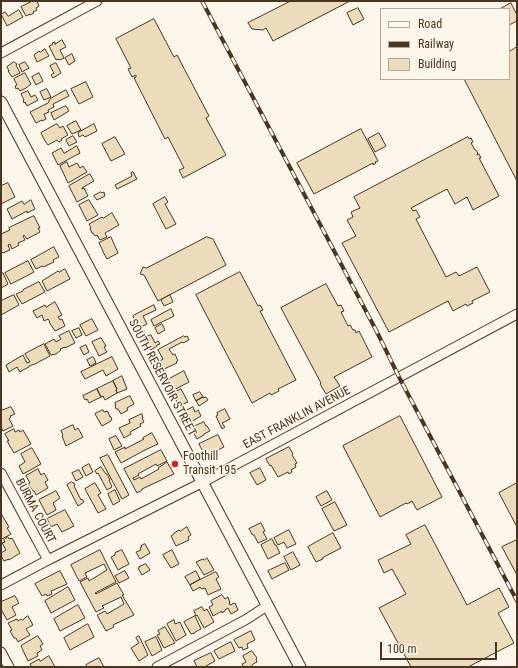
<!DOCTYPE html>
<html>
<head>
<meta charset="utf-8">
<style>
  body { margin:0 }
  #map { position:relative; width:518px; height:668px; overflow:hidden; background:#fbf6e9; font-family:"Roboto Condensed",sans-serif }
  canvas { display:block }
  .frame { position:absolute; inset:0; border:2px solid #4a3520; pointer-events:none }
  .legend { position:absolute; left:380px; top:8px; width:130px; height:72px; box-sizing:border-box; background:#fbf6e9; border:1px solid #b4a999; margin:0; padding:5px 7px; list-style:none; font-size:12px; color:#4a3520 }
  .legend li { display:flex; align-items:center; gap:8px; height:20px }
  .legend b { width:20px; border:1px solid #b4a999 }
  .scale { position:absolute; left:380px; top:642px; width:117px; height:18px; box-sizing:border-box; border:2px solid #4a3520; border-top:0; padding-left:5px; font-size:12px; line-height:14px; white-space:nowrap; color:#4a3520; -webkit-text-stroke:3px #fbf6e9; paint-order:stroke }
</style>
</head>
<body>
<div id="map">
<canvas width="518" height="668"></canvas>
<div class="frame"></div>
<ul class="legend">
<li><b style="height:5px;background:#fbf6e9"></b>Road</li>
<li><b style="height:5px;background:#4a3520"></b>Railway</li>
<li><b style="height:11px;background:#ecdcbc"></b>Building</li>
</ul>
<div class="scale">100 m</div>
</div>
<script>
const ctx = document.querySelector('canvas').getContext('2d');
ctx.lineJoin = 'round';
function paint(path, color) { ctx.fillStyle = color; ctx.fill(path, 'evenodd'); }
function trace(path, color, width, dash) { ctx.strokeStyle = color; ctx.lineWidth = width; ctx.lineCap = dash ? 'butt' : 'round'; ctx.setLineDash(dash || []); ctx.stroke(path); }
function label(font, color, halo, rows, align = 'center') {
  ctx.font = font + ' "Roboto Condensed",sans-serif'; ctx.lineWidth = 3; ctx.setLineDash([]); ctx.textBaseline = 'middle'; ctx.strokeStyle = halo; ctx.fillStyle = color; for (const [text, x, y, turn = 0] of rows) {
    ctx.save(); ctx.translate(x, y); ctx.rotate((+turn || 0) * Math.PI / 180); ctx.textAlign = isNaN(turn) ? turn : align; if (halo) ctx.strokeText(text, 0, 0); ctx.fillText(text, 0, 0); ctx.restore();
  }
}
const building = new Path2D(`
  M33 1H37L39 6 36 8 37 10 33 12 34 13 30 15V14L26 16 21 7Z
  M291 1H350L273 41 266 28 263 30 252 29 248 23Z
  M511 3 517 15V21L509 25V9H500Z
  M358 8 364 19 353 25 347 13Z
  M19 10 23 17 7 26 1 14 5 12 8 16Z
  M154 19 174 57 177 55 209 116 206 118 226 155 183 178 179 170 184 168 168 137 165 139 134 78 136 77V75L132 77 128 69 131 68 116 39Z
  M62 40 66 47 60 50 64 58 59 60 58 59 56 60 49 46 53 44 52 43 55 42V44Z
  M517 47V181L464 79H509V52Z
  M45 49 49 56 37 62 34 55 39 51 40 52Z
  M72 54 75 61 69 65 65 58Z
  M14 62 17 64 16 65 20 73 12 77 8 71H9L7 67Z
  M25 62 29 68 22 72 19 65Z
  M56 63 61 73 53 78 51 75 54 73 50 66Z
  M25 73 31 84 26 88 20 91 18 88 16 89 15 86 17 85 14 79Z
  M39 73 43 81 36 85 32 77Z
  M86 82 93 97 79 104 71 89Z
  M47 89 51 97 44 100 40 92Z
  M66 90 69 96 53 104 54 107 48 110 49 112 44 114 46 119 42 121V120L36 123 30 112 48 103 50 99Z
  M28 91 31 97 35 95 38 100 27 106 25 102 24 103 23 101 24 100 21 94Z
  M66 106 69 111 54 120 51 113Z
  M76 121 81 130 72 134 67 126Z
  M57 124 60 128 63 126 68 135 61 139 62 140 59 142 57 140 48 145 45 141 41 133Z
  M94 124 97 131 85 137 83 135 79 137 78 133Z
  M361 129 378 161 375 162 376 163 373 165V163L314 194 297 163Z
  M379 133 386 146 375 152 368 139Z
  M73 136 77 142 69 146 66 140Z
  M115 137 125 154 111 161 102 144Z
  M468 137 469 139 471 138 473 142 471 143 475 150H476L478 153 477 154V155L479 154 481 158H479L499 196 473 210 467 197 455 204 447 189 411 208 413 211 416 210 420 217 416 219 446 277 456 272 459 276 477 267 490 292 472 301 473 303 467 306 466 304 453 311 448 301 389 332 342 243 356 236 347 220 353 217 351 212 360 208 354 197Z
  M77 146 80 153 58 165 52 153 61 148 64 153Z
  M67 162 69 167 77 163 80 168 83 166 87 172 68 183 60 166Z
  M133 172 137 179 117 189 115 185 132 176 131 173Z
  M90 174 94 181 82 188V189L84 188 88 196 77 202 69 186Z
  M8 183 15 197 1 204V186Z
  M101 192 102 193 104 192 105 196 97 200 94 196Z
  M165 197 168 202 165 204 176 224 166 229 153 204Z
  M31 200 35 209 27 213V211L12 219 7 209 22 201 24 204Z
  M89 200 98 215 87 221 79 205Z
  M112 213 119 225 105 233 107 237 100 240 97 235 95 236 93 233H92L90 229 91 228 89 224 102 217 103 218Z
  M34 216 40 228H38L40 232 27 239 24 235 23 236 25 240 18 243 19 245 12 249 10 244 8 245 10 250 3 253 2 252H1V234L10 230 9 228Z
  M111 237 118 253 107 259 103 252V251L99 243Z
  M207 237 213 239 226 265 158 301 144 275 140 274 143 267 146 268Z
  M54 247 59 257 53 260 54 262 43 267 42 266 36 269 31 260Z
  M28 261 34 272 11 284 5 273Z
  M65 269 70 279 47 291 42 281 58 271 59 272Z
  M240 272 258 306 260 305 263 310 260 311 296 380 278 389 279 391 271 395 270 393 252 403 196 295Z
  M3 273 8 284 1 288V274Z
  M39 282 45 292 22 304 16 294 23 291V290Z
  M326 284 338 306 341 305 344 311 341 312 348 326 350 325 353 330H355L356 333 359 331 372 357 334 377 340 386 326 394 320 384 321 383 281 308Z
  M14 295 19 305 1 315V301Z
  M170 295 173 302 164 306 161 300Z
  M55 302 62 315 58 317 60 320 62 319 65 326 55 331 49 322H50L48 319 44 321 42 315 37 318 33 311 45 305 46 307Z
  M154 305 156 310 143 316 147 324 139 328 136 323 134 324 133 320 134 319 133 316Z
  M171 309 174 316 154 326 151 320Z
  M92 319 98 330 86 336 80 325Z
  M162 324 165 330 158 334 155 328Z
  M79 328 82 335 76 338 72 331Z
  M69 331 75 343 65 348V347L60 349 61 350 56 354 51 355 45 344 54 339 56 342 61 339 59 336Z
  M151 335 155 343 158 341 160 344 157 345V346L151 350 148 346H147L146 344H147L144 338Z
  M184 336 185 337 187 336 189 340 183 343 182 342 169 349 173 355 175 354 178 361 176 362 177 363 164 369 160 361 163 359 158 350Z
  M101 338 106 346 104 347 107 352 99 356 92 342Z
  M44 344 50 356 35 364 29 366V367L23 370 20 372 17 367 9 372 6 365 23 355 27 363 30 362 25 354Z
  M86 345 89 352 84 355 80 348Z
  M93 357 94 358 96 363 90 366 87 360Z
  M112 357 118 369 106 376 103 370 85 379 81 372Z
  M184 371 189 382 172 391 167 381 169 380V379Z
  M122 376 127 389 117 393 116 390 117 389 113 381Z
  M113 381 117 389 116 390 117 393 105 400 103 396 101 397 97 389Z
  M97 389 101 397 89 403 87 399 85 400 83 396Z
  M181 389 188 402 180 405 178 402 177 403 176 400H177L174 393Z
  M200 392 203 397 196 401 193 395Z
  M130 396 134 404 127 408 128 410 121 414 118 409H116L115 406 116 405 115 403Z
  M203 397V398L206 397 208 400 199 406 196 401Z
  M11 407 15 414 10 416 11 417 9 419 13 426 3 431 1 427V411Z
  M193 407 195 412 198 410 201 416 189 423 184 412Z
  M225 409 230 419 222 423 225 427 222 429 216 416 218 415 217 413Z
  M103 410 104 412 107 411 108 412 110 417H111L112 419 111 420V421L102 426 95 414Z
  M142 414 143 418H142L144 422 140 424 141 426 130 432 131 434 124 438 119 428 130 423 129 420Z
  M400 416 442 497 417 510 412 501 407 504 406 503 380 517 343 446Z
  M204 422 206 426H207L210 431 204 434V435L197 439 191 428Z
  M73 425 75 430 78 428 83 437 66 446 62 436 63 435 61 431Z
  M14 429 15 432 19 430 20 432 23 430 31 444 14 453 7 441H9L5 434Z
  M152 433 158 444 145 450 121 463 115 452 125 447V449L144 439 143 438Z
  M218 435 224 447 204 457V456H205L199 444Z
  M116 436 122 446 114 450 109 439Z
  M289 447 293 454 292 455 297 463 295 464 296 467 291 470 292 472 289 474 288 472 278 477 271 465 270 466 266 459Z
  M32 448 41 464 23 474 19 466 25 462 21 454Z
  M161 450 167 461 157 466 156 464 138 474 139 475 133 478 134 480 140 477 141 479 159 469 158 468 167 462 174 474 142 489V490L137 493 124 469Z
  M108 455 129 495 122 499 100 458Z
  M89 464 93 472 86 476 82 468Z
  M101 467 106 474H107L110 480H109L112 487 107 490 98 473 97 474 95 471Z
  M260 468 266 480 257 485 250 473Z
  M38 469 41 475 44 473 48 480 45 482 48 488 36 495 34 491H33L28 484 30 483 26 476Z
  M79 470 83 477 76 481 72 473Z
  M72 482 73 483H74L75 485 74 486 81 500 82 499 84 502 78 506 67 485Z
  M95 483 101 493 98 495 106 509 98 513 85 489Z
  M517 483V527L499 493Z
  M115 490 120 501 113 505 108 494Z
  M56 491 60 498 53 503 56 510 47 515 39 500Z
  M327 491 332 500 321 506 316 497Z
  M335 502 347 525 334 531 322 509Z
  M65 510 74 526 62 532 57 524 51 527 47 519Z
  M2 515 9 527 7 528 11 534 2 539 1 537V516Z
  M261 523 265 531 263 532 267 539 258 543 254 535H253L252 534 249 529Z
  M425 525 467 605 499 588 509 607 498 613 514 643 468 667H411L379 608 406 594 392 569 384 573 378 560 411 544 406 535Z
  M187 527 191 535 188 537 189 540 176 546 171 536 174 534V533L179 530 180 531Z
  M289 530 296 544 287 548 284 542 278 545 274 538Z
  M333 533 341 548 322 558 323 559 316 562 308 547Z
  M8 537 9 539 12 538 20 553 9 560V559L4 561 1 556V553L6 550 2 543 5 542 4 540Z
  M272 539 275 545H276L280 553 268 559 261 545Z
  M517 540V575L502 547Z
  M145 544 150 553 140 559 136 552 141 550 140 548 142 547 141 546Z
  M100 550 116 582 95 593 96 594 117 583 124 595H122L134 615 113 625 114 627 106 631 97 615 105 611 107 614 124 604 121 597 102 606 104 608 96 612 80 582 88 578 89 581 107 570 104 564 85 573 87 577 79 581 71 565Z
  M122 550 129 564 118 570 111 557 115 555V553Z
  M172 550 179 564 171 568 163 555Z
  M293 552 300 565 291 570 284 557Z
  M207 558 214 570 204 575 196 562 203 559 204 560Z
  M285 563 289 570 272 579 268 571Z
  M146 564 150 570 142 575 138 568H139V567Z
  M60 571 67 584 51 591 52 594 47 596 46 594 42 596 35 584Z
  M125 571 129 578 119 583 115 576Z
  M196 571 200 579 190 585 185 577Z
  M216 572 219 577 216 579 221 589 208 595 205 588 202 589 200 587 193 591 190 585Z
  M68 587 75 600 51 613 45 601Z
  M222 595 225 599 228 597 230 603H229L230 605 235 603 238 610 231 614 228 608 225 610V611L222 613V611L213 616 209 607 213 605 211 601Z
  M15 596 19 603 12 607 16 615 7 620 1 609V602Z
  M78 605 85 618 60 631 54 619Z
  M202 607 204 611 207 609 214 622 204 628 197 615 196 616 194 611Z
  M28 616 33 625 26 629 30 635 18 642 16 638H14L10 631 12 630 8 623 17 619 18 621 21 619 22 620Z
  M195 616 201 629 195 632V633L191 634 184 622Z
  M174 620 175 624 180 622 186 635 176 641 167 624Z
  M88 624 94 637 70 650 64 638Z
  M165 627 175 643 164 648 157 635 160 634 158 631Z
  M251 631 255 640 247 644 248 648 243 650 242 647 239 648 234 640Z
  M38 636 43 644 40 646 42 650 37 653 38 656 28 661 21 646 22 645Z
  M139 636 148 655 139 661 131 648 139 643 136 638Z
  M156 637 162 650 152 656 145 642Z
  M231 642 235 651 219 659 214 651Z
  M252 651 257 658 256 659 257 662 253 664 251 667H244L242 664 246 662 243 656Z
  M211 653 215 661 206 666 207 667H197L194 661Z
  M49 656 55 667H32L30 664 39 659 40 661Z
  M99 658 104 667H87L86 665Z`);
paint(building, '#ecdcbc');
trace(building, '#4a3520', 1);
const minor = new Path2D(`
  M1 53 97 1
  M1 473 48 560
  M1 585 48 560 203 482 517 314
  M1 652 9 667
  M157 667 247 619 268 605`);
const major = new Path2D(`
  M1 102 300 667`);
trace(minor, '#4a3520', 11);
trace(major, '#4a3520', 13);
trace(minor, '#fbf6e9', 9);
trace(major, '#fbf6e9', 11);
const rail = new Path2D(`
  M202 1 377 332 399 377 517 601`);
trace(rail, '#4a3520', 4);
trace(rail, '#fbf6e9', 2.5, [8]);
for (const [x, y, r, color] of [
  [175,464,4,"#c62828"]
]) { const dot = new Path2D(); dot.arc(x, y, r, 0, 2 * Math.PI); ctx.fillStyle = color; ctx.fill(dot); trace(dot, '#fbf6e9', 1.5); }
label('12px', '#4a3520', '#fbf6e9', [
  ["SOUTH RESERVOIR STREET",162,378,62],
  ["EAST FRANKLIN AVENUE",297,418,-28],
  ["BURMA COURT",35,511,62]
]);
label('12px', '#4a3520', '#fbf6e9', [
  ["Foothill",183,457],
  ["Transit 195",183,471]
], 'left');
</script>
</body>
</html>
